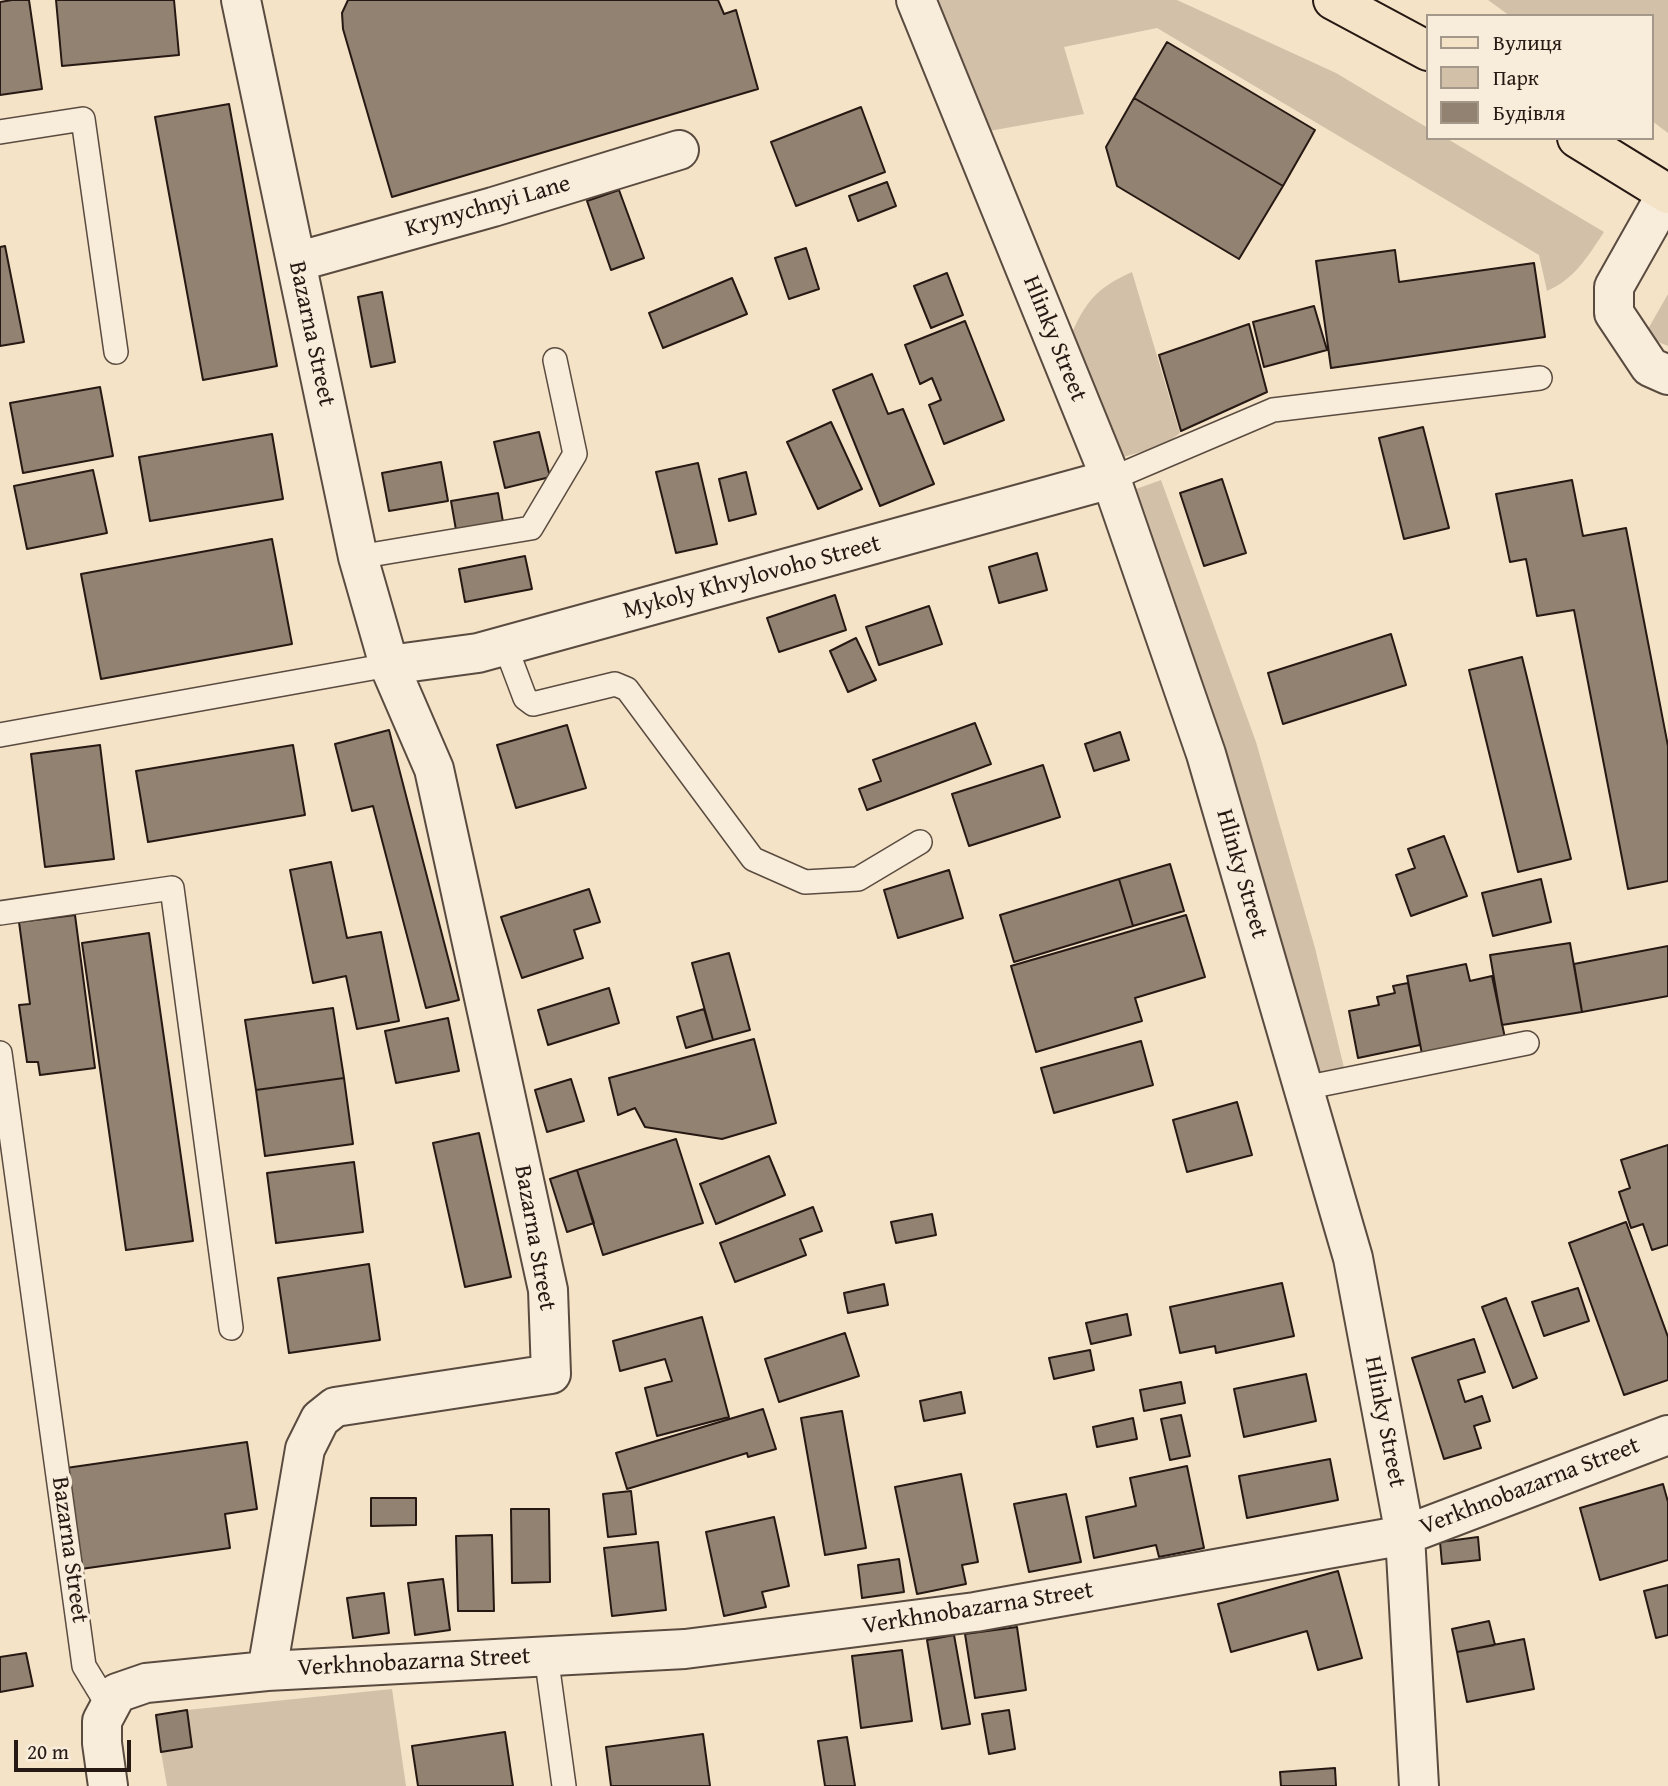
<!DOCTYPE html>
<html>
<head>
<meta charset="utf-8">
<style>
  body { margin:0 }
  #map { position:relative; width:1668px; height:1786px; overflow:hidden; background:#f5e3c7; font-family:"Gentium Book Plus",serif }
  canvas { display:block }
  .legend { position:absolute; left:1426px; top:14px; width:228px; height:126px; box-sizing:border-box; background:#f8eddb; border:2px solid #a4988b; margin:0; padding:9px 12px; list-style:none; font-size:21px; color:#261813 }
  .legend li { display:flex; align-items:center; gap:14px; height:35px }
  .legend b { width:35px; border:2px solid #a4988b }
  .scale { position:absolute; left:14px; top:1740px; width:117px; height:32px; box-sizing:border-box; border:4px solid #261813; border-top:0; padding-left:9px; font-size:21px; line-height:24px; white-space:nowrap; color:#261813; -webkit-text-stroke:5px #f8eddb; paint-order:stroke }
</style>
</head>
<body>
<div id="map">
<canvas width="1668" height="1786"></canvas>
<ul class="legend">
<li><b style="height:9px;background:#f5e3c7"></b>Вулиця</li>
<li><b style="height:19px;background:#d2c0a8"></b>Парк</li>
<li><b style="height:19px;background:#928271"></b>Будівля</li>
</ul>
<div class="scale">20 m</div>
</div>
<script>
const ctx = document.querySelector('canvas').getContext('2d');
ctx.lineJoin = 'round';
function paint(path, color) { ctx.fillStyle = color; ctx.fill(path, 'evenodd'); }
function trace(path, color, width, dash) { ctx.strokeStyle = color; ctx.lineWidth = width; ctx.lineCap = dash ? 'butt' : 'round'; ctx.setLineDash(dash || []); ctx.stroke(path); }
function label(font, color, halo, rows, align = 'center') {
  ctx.font = font + ' "Gentium Book Plus",serif'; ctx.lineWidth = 7; ctx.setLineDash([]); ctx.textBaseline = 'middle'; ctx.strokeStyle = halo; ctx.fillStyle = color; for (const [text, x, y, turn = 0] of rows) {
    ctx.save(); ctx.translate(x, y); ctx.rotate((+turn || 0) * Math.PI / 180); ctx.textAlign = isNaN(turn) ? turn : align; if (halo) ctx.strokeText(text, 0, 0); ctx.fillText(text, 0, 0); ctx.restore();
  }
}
paint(new Path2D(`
  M924 0H1177L1336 73 1428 128V138H1446L1604 232C1588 256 1575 279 1547 291L1539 255 1157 28 1064 47 1084 114 978 133Z
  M1488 0H1668V133L1652 121V16H1510Z
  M1132 272 1180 433 1164 445 1110 461 1065 350C1081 310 1090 290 1132 272Z
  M1668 294V346L1644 336Z
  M1161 480 1256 742 1315 948 1347 1080 1317 1086 1125 493Z
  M392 1689 406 1786H167L161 1752 192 1747 187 1710Z`), '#d2c0a8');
const building = new Path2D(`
  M12 0H29L42 89 0 95V2Z
  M56 0H174L179 55 62 66Z
  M348 0H718L724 14 736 10 758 89 392 197 343 29 342 13Z
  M1167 42 1315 130 1283 186 1134 98Z
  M1134 98 1283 186 1239 259 1117 186 1106 147Z
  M229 104 277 366 203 380 155 117Z
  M861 107 885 172 796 206 771 142Z
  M887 182 896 206 858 221 849 196Z
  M619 190 644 258 611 270 587 201Z
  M5 246 24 342 0 346V247Z
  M806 248 819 289 789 299 775 258Z
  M1395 250 1399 282 1534 263 1545 337 1331 368 1316 261Z
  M947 273 963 315 931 328 914 286Z
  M732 278 747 314 663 348 649 313Z
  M382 292 395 362 371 367 358 297Z
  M1314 306 1327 350 1264 367 1253 322Z
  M965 321 1004 420 944 444 929 405 941 400 932 378 920 384 905 345Z
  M1249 324 1267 392 1181 431 1159 355Z
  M872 374 888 414 903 409 934 484 880 506 833 390Z
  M100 387 113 456 23 473 10 403Z
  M831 422 862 489 818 509 787 442Z
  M1423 427 1449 528 1404 539 1379 438Z
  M539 432 550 477 505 488 494 442Z
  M272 434 283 499 150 521 139 457Z
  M441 462 448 501 389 511 382 473Z
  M698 463 717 544 676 553 656 472Z
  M93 470 107 533 27 549 14 486Z
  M746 472 756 514 729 521 719 479Z
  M1222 479 1246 553 1204 566 1180 493Z
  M1572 480 1583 536 1626 528 1668 746V881L1628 889 1574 610 1537 616 1526 559 1510 562 1496 494Z
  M498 493 503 522 456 530 451 501Z
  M272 539 292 644 101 679 81 574Z
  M1037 553 1047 590 999 603 989 567Z
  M525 556 532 589 465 602 459 569Z
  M835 595 846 630 779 652 767 618Z
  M929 606 942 644 879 665 866 627Z
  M1391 634 1406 685 1283 724 1268 673Z
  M856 638 876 680 848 692 830 651Z
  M1522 657 1571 859 1518 872 1469 670Z
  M975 723 991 764 867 810 859 789 881 781 873 760Z
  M567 725 586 788 516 808 497 745Z
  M389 730 459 1000 426 1008 373 806 352 811 335 744Z
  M1120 732 1129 760 1094 771 1085 744Z
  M100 745 114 859 45 867 31 754Z
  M293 745 305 815 148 842 136 771Z
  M1043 765 1060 817 969 846 952 794Z
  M1444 836 1467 896 1411 916 1396 875 1415 868 1408 849Z
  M331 862 347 938 381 932 399 1021 357 1029 346 976 313 983 290 870Z
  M1170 864 1184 911 1133 926 1119 879Z
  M949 870 963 918 898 938 884 890Z
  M1119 879 1133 926 1014 962 1000 915Z
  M1541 879 1551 922 1493 936 1482 893Z
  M589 889 600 922 574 930 583 958 522 978 501 917Z
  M75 915 95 1068 40 1075 38 1062H27L19 1005 30 1004 19 922Z
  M1186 915 1205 977 1135 998 1142 1021 1036 1052 1011 966Z
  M149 933 193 1241 126 1250 82 943Z
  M1570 943 1582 1012 1502 1025 1490 955Z
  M1668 946V996L1582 1012 1574 964Z
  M729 953 750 1030 713 1040 692 963Z
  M1466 964 1470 981 1492 976 1505 1038 1422 1054 1407 976Z
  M1408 983 1420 1045 1358 1058 1349 1011 1379 1005 1377 997 1395 993 1393 986Z
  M609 988 619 1023 548 1045 538 1010Z
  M333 1008 344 1078 256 1090 245 1020Z
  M704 1009 713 1040 686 1048 677 1017Z
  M448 1018 459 1071 396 1083 385 1031Z
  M754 1039 776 1123 722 1139 645 1127 635 1108 618 1115 609 1078Z
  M1141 1041 1153 1085 1054 1113 1041 1068Z
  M344 1078 353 1144 265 1156 256 1090Z
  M571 1079 584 1121 547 1132 535 1090Z
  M1237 1102 1252 1155 1187 1172 1173 1120Z
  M479 1133 511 1277 465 1287 433 1143Z
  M676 1139 703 1223 603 1255 577 1170Z
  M1668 1145V1245L1652 1250 1643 1224 1631 1228 1619 1192 1630 1188 1621 1160Z
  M769 1156 785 1195 716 1224 700 1184Z
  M354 1162 363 1232 276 1243 267 1173Z
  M577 1170 594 1223 567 1232 550 1179Z
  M813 1207 822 1231 800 1239 806 1255 735 1282 720 1243Z
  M932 1214 936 1235 896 1243 891 1222Z
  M1626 1222 1668 1337V1380L1624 1395 1569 1243Z
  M369 1264 380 1340 289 1353 278 1278Z
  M1282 1283 1294 1336 1216 1353 1215 1346 1180 1353 1170 1307Z
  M884 1284 888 1305 848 1313 844 1293Z
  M1578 1288 1589 1321 1544 1336 1532 1302Z
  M1506 1298 1537 1378 1513 1388 1482 1307Z
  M1127 1314 1131 1335 1091 1344 1086 1323Z
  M702 1317 729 1417 657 1436 645 1388 672 1381 665 1359 620 1371 613 1341Z
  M845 1333 859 1376 779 1402 765 1359Z
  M1474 1339 1485 1372 1458 1380 1465 1402 1482 1396 1490 1421 1474 1426 1481 1448 1444 1459 1412 1358Z
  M1090 1350 1094 1370 1054 1379 1049 1358Z
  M1306 1374 1316 1421 1244 1437 1234 1389Z
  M1181 1382 1185 1403 1144 1411 1140 1390Z
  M961 1392 965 1413 924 1421 920 1401Z
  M763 1409 776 1449 748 1457 747 1453 627 1489 616 1453Z
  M842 1411 866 1548 825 1555 801 1418Z
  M1181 1415 1190 1456 1170 1460 1161 1419Z
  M1133 1418 1137 1439 1097 1447 1093 1427Z
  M247 1442 257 1509 225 1514 230 1548 81 1569 66 1468Z
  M1330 1459 1338 1500 1247 1518 1239 1476Z
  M1187 1466 1204 1548 1159 1557 1156 1545 1094 1558 1086 1517 1136 1506 1130 1478Z
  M961 1474 978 1562 962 1565 966 1584 917 1594 895 1487Z
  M1663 1484 1668 1502V1560L1600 1580 1580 1508Z
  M631 1491 636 1534 608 1537 603 1494Z
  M1066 1494 1081 1562 1029 1572 1014 1504Z
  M371 1498H416V1525L371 1526Z
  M511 1509H549L550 1582 512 1583Z
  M774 1517 789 1586 762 1592 766 1607 724 1616 706 1532Z
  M492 1535 494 1611H458L456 1536Z
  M1478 1537 1480 1560 1442 1564 1440 1542Z
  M658 1542 666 1610 612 1616 604 1548Z
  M899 1559 904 1592 862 1598 858 1565Z
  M1338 1571 1362 1658 1318 1670 1307 1631 1231 1652 1218 1604Z
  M443 1579 450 1630 415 1635 408 1583Z
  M1668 1585V1635L1656 1638 1644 1591Z
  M384 1593 389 1633 353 1638 347 1598Z
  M1489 1621 1495 1645 1457 1652 1452 1629Z
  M1017 1627 1026 1690 975 1698 965 1634Z
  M954 1635 970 1724 942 1729 927 1640Z
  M1524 1639 1534 1689 1467 1702 1457 1652Z
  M902 1650 912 1721 861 1728 852 1656Z
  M26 1653 33 1686 0 1692V1657Z
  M187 1710 192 1747 161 1752 156 1715Z
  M1009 1710 1015 1749 989 1754 982 1714Z
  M505 1732 513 1786H418L412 1746Z
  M703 1734 710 1786H611L606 1747Z
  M847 1737 855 1786H825L818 1741Z
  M1335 1768 1336 1786H1281L1280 1772Z`);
paint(building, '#928271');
trace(building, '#261813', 2);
const lane = new Path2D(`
  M0 132 83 119 116 352
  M1111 479 1273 410 1540 378
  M358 557 531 528 575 454 555 360
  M505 645 525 698 533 704 615 684 627 689 753 859 805 882 858 879 920 842
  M0 735 389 665
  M0 913 172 888 231 1328
  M0 1053 84 1666 109 1707
  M1304 1088 1527 1043
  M546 1655 564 1786`);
const street = new Path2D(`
  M241 0 358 557 389 665 434 769 548 1290 551 1374 335 1407 320 1419 305 1449 267 1671
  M916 0 1111 479 1206 754 1353 1258 1405 1535 1419 1786
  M1667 193 1614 287V313L1650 367 1668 375
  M296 262 493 207 679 150
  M389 665 478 653 1111 479
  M108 1786 102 1743V1721L117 1693 146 1683 267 1671 685 1649 975 1612 1405 1535 1668 1435`);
const primary = new Path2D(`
  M1333 0 1428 51
  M1577 138 1668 194`);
trace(lane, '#5a4b40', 26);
trace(street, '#5a4b40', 42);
trace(primary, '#261813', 42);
trace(lane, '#f8eddb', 23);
trace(street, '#f8eddb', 38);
trace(primary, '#f5e3c7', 38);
label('24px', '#261813', '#f8eddb', [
  ["Krynychnyi Lane",488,207,-16],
  ["Bazarna Street",311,334,78],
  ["Hlinky Street",1054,339,68],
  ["Mykoly Khvylovoho Street",752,578,-15],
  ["Hlinky Street",1241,874,74],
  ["Bazarna Street",534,1238,80],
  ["Hlinky Street",1384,1422,79],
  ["Verkhnobazarna Street",1530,1487,-21],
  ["Bazarna Street",69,1550,82],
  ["Verkhnobazarna Street",978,1609,-9],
  ["Verkhnobazarna Street",414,1663,-3]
]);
</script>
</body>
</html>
